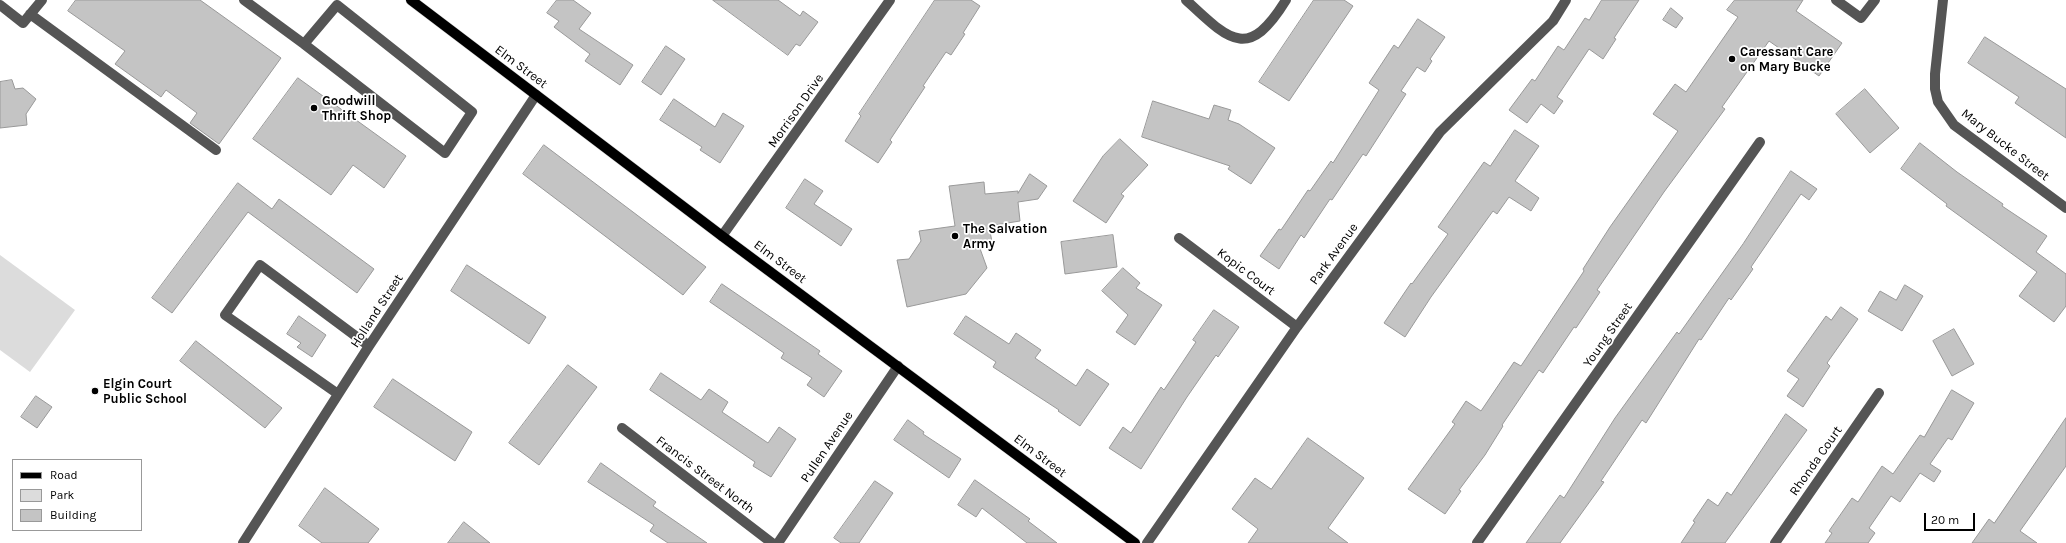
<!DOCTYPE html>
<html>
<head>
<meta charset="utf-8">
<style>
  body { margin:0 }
  #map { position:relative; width:2066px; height:543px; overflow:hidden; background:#fff; font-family:Karla,sans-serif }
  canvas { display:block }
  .legend { position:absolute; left:12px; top:459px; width:130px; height:72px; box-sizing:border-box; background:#fff; border:1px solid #999; margin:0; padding:5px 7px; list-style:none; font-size:12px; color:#000 }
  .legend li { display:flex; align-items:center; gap:8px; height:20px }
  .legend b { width:20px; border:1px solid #999 }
  .scale { position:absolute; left:1924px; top:513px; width:51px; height:18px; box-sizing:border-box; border:2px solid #000; border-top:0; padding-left:5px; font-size:12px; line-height:14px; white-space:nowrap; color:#000; -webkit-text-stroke:3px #fff; paint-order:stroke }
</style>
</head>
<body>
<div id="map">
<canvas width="2066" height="543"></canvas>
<ul class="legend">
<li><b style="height:5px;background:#000"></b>Road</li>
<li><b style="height:11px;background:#dcdcdc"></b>Park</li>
<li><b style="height:11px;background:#c4c4c4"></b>Building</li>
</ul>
<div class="scale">20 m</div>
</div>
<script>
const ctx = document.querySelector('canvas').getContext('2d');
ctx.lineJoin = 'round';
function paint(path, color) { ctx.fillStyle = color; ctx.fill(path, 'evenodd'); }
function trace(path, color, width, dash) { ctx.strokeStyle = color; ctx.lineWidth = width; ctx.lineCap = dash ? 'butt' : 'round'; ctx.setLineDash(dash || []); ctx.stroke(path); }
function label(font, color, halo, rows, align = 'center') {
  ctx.font = font + ' Karla,sans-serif'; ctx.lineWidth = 3.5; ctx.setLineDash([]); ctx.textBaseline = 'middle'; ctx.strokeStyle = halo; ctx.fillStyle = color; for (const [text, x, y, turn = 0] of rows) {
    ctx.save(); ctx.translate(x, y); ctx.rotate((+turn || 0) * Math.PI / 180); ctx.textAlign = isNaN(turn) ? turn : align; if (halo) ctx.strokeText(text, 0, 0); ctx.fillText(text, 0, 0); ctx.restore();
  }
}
paint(new Path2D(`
  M0 255 75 310 30 372 0 350Z`), '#dcdcdc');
const building = new Path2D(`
  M76 0H200L281 58 219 144 190 123 197 113 166 90 161 97 115 64 125 51 68 11Z
  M557 0H573L591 13 579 29 633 65 620 85 585 61 590 54 554 27 559 21 547 13Z
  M713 0H778L800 16 803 11 818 22 800 46 796 44 788 55Z
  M935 0H971L980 6 963 33 965 34 951 55 946 52 923 86 925 87 890 140 892 142 878 163 845 141 861 116 859 114Z
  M1314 0H1344L1353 6 1289 101 1259 82Z
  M1602 0H1639L1614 38 1616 39 1603 59 1589 49 1557 97 1563 101 1554 114 1541 104 1527 123 1509 110 1532 79 1535 81 1558 46 1564 50 1585 18 1589 20Z
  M1735 0H1803L1796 11 1842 43 1819 76 1769 41 1722 107 1725 109 1664 192 1597 290 1600 292 1576 328 1574 327 1543 373 1539 370 1502 425 1503 426 1485 455 1459 490 1461 491 1445 514 1408 489 1455 424 1452 422 1466 401 1481 411 1514 362 1521 366 1584 271 1583 269 1610 227 1678 131 1653 114 1675 84 1686 92 1738 17 1727 10Z
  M1671 8 1683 18 1676 28 1663 20Z
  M1418 19 1445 37 1430 59 1432 61 1425 72 1417 67 1401 91 1406 94 1366 156 1363 154 1332 200 1330 199 1304 238 1301 235 1279 269 1260 256 1279 229 1281 230 1308 190 1310 191 1331 161 1333 163 1379 90 1369 83 1394 45 1398 48Z
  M1985 37 2066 89V138L2015 103 2019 97 1968 63Z
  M666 46 685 59 661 95 642 82Z
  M298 78 406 156 384 188 353 165 331 195 253 139Z
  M12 80 15 89 23 88 36 99 26 114 27 125 0 128V82Z
  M1865 89 1899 128 1870 153 1836 114Z
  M674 99 715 127 723 113 744 126 720 163 700 150 702 147 660 120Z
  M1153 101 1209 119 1214 105 1231 110 1228 120 1239 124 1275 148 1251 184 1228 169 1230 166 1142 137Z
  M1515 130 1539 146 1515 181 1539 198 1531 211 1509 197 1497 214 1493 211 1431 297 1405 337 1384 323 1411 283 1412 284 1448 234 1438 227 1484 162 1490 166Z
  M1120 139 1148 165 1121 194 1124 196 1106 223 1073 201 1103 156Z
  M1920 143 1957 172 2003 204 2002 206 2047 236 2036 252 2066 274V306L2054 322 2019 296 2037 272 1946 206 1947 204 1901 169Z
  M544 145 706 267 683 295 523 174Z
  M1791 171 1817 189 1809 200 1801 194 1751 267 1753 269 1731 300 1729 298 1701 340 1699 339 1646 423 1642 420 1601 481 1604 482 1560 543H1526L1560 495 1564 498 1615 418 1677 332 1679 334 1743 244Z
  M1030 174 1047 186 1038 199 1018 202 1020 221 989 226 992 242 978 243 987 268 966 294 907 307 897 260 909 259 921 241 919 231 955 226 949 186 984 182 985 194 1018 191V193Z
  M805 179 823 191 814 204 852 229 841 246 786 208Z
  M238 183 272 209 279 199 374 269 357 293 248 212 172 313 152 298Z
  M1113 235 1117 267 1065 274 1061 242Z
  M467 265 546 317 529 344 451 291Z
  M1123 268 1140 283 1136 288 1162 305 1135 345 1116 332 1128 315 1102 291Z
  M722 284 820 351 818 354 842 371 824 397 807 385 812 378 781 358 784 353 710 302Z
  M1905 285 1923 296 1902 331 1868 311 1880 291 1896 300Z
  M1841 307 1858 319 1827 363 1830 366 1803 407 1787 396 1799 379 1787 371 1826 316 1831 320Z
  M1214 310 1239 327 1218 357 1216 355 1187 397 1141 469 1109 448 1123 427 1131 433 1161 387 1164 390 1196 342 1193 340Z
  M299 316 326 335 312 357 297 347 301 343 287 334Z
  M966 316 1009 344 1016 333 1041 350 1035 358 1076 386 1087 369 1109 384 1080 426 1058 411 1059 410 993 367 996 362 954 334Z
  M1954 329 1974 364 1952 376 1933 341Z
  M196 341 282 408 265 428 180 361Z
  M568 365 597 387 539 465 509 443Z
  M661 373 701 400 709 389 728 402 722 412 768 443 779 427 796 439 771 477 753 466 755 462 650 390Z
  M393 379 472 432 455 461 374 407Z
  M1952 390 1974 403 1952 440 1948 438 1930 464 1941 471 1934 482 1920 473 1900 502 1891 496 1869 528 1875 533 1868 543H1825L1832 533 1829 531 1852 498 1858 502 1882 466 1893 474 1920 435 1924 437Z
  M36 396 52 407 37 428 21 417Z
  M1786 414 1807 430 1725 543H1681L1695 522 1693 521 1708 499 1718 506 1727 492 1731 495Z
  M2066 418V466L2020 531 2037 543H1972L1989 519 1994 523Z
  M908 420 924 432 923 434 961 459 949 478 894 440Z
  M1308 438 1364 478 1328 528 1348 543H1248L1258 529 1232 509 1255 478 1271 489Z
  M601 463 656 502 653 506 707 543H668L650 531 654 525 588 482Z
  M975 480 1030 519 1028 521 1057 543H1027L982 508 976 517 958 505Z
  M875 481 893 493 859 543H841L834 538Z
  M325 488 379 529 368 543H322L299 526Z
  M464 522 490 543H448Z`);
paint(building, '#c4c4c4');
trace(building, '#999', 1);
const major = new Path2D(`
  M411 0 722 236 1135 543`);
trace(major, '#dbdbdb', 11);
trace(new Path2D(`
  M244 0 304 44 337 5 472 112 445 153 304 44
  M1186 0C1229 40 1248 62 1286 0
  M1836 0 1861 18 1875 0
  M1943 0 1935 74V89L1938 102 1954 125 2066 208
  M0 5 23 23 42 0
  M30 14 216 150
  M722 236 890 0
  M1179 238 1297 327
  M338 394 225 315 260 265 369 346
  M622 428 772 543
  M243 543 369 346 536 95
  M778 543 898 366
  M1147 543 1297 327 1440 132 1553 21 1566 0
  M1477 543 1760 142
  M1775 543 1879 393`), '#555', 10);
trace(major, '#000', 10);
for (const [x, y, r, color] of [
  [1732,59,4,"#000"],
  [314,108,4,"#000"],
  [955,236,4,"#000"],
  [95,391,4,"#000"]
]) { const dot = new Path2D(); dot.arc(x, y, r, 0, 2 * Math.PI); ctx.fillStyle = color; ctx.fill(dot); trace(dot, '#fff', 1.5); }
label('bold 13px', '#000', '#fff', [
  ["Caressant Care",1740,52],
  ["on Mary Bucke",1740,67],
  ["Goodwill",322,101],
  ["Thrift Shop",322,116],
  ["The Salvation",963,229],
  ["Army",963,244],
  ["Elgin Court",103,384],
  ["Public School",103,399]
], 'left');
label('13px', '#000', '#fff', [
  ["Elm Street",521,67,37],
  ["Morrison Drive",796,111,-55],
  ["Mary Bucke Street",2005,145,38],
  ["Park Avenue",1334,254,-54],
  ["Elm Street",780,262,37],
  ["Kopic Court",1246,272,37],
  ["Holland Street",377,311,-57],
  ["Young Street",1608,335,-55],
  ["Pullen Avenue",827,447,-56],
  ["Elm Street",1040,456,37],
  ["Rhonda Court",1816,461,-55],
  ["Francis Street North",705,475,37]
]);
</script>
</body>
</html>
